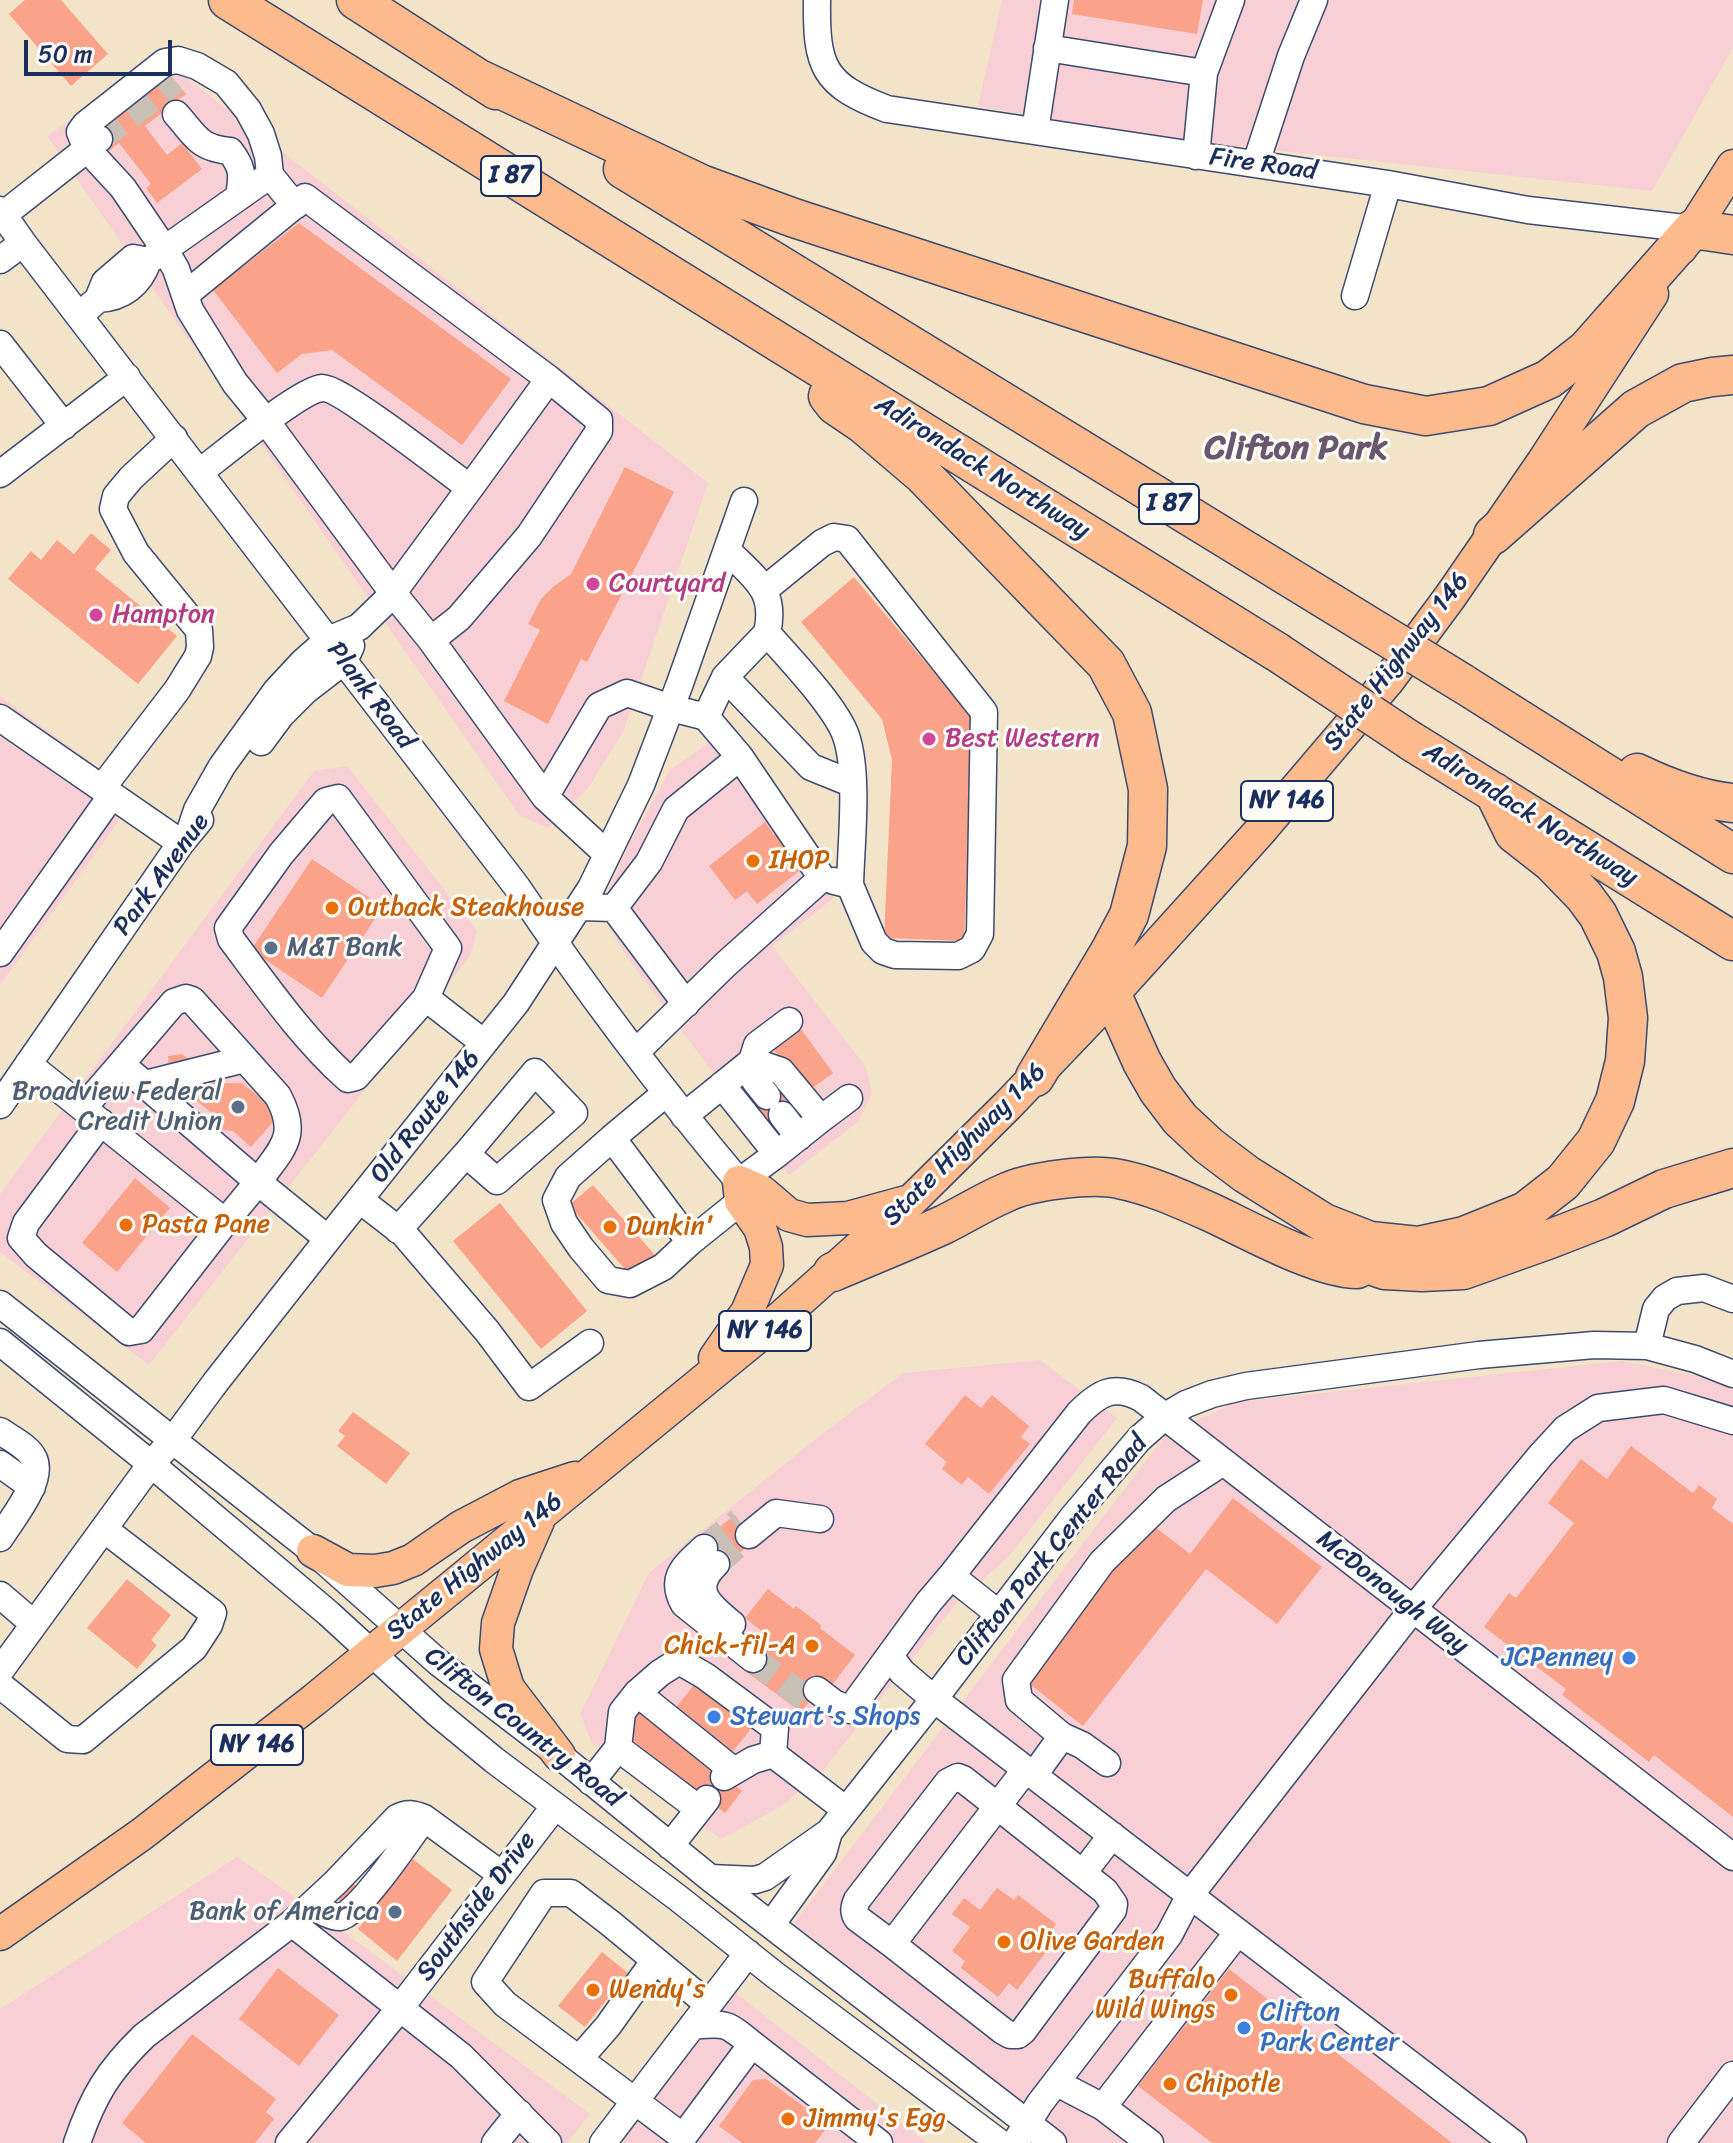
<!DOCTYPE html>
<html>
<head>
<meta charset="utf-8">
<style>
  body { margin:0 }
  #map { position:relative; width:1733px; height:2143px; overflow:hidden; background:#f3e4c9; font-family:Sriracha,sans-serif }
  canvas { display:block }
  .scale { position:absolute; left:24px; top:40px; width:148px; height:36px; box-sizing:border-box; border:4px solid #1b2f5e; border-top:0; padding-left:10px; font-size:24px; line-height:28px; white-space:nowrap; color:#1b2f5e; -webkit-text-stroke:6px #fdfcf7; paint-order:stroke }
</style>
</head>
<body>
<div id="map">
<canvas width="1733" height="2143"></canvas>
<div class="scale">50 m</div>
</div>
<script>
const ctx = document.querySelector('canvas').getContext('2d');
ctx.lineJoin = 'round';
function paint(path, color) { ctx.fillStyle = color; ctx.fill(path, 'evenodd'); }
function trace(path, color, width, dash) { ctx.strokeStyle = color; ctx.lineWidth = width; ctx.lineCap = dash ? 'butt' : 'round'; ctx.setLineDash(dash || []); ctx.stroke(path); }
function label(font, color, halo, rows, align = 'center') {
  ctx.font = font + ' Sriracha,sans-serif'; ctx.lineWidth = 6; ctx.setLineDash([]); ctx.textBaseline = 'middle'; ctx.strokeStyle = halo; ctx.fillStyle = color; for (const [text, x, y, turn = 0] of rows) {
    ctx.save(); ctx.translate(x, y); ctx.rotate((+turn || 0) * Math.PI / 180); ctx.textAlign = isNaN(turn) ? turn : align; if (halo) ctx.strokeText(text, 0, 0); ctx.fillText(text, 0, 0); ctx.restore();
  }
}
paint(new Path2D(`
  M1002 0H1733V48L1652 191 1149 137 978 106Z
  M159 56 708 483 624 730 589 787 548 828 519 815 47 136Z
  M0 696 137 796 0 985Z
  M710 742 746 743 828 860 833 899 772 946 866 1067 872 1094 858 1122 789 1175 627 957 609 927 608 891 629 845 670 770Z
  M347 766 477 931 470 956 149 1365 0 1252V1194L314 771Z
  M1040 1360 1117 1418 1009 1556 955 1605 823 1770 782 1806 721 1839 592 1743 580 1714 649 1573 822 1434 903 1373Z
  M1621 1361 1716 1380 1733 1389V2143H1071L794 1923 1168 1432 1238 1402Z
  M237 1857 317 1912 590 2114 567 2143H0V2009Z
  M736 1993 927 2143H621Z`), '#f7cfd4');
paint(new Path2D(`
  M25 0H61L108 54 71 86 9 14Z
  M1074 0H1203L1197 34 1072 14Z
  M168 72 186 94 145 126 167 155 182 143 202 169 157 203 146 188 151 184 119 143 109 151 93 130Z
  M299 223 511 379 462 445 332 350 302 354 277 373 213 290Z
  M625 467 674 492 587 662 581 659 548 724 504 701 540 630 528 624 541 599 553 587 571 574Z
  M91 533 111 550 95 569 177 636 138 684 8 579 31 551 41 560 57 540 74 554Z
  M854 577 973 719 964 941 884 938 892 760 882 719 801 622Z
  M765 822 774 835 783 828 799 848 788 856 799 871 757 904 747 891 735 900 709 866Z
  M312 859 383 907 322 998 251 950Z
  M798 1025 833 1073 807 1092 770 1045Z
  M182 1054 218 1083H242L280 1114 251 1147 233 1131 223 1130 215 1123V1116L196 1100 194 1089 169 1067 168 1056Z
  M786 1082 801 1102 766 1128 751 1109Z
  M135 1178 170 1208 117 1272 82 1243Z
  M593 1185 655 1255 631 1276 569 1205Z
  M500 1203 587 1311 541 1349 453 1241Z
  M965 1395 981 1408 992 1395 1029 1426 1021 1437 1030 1444 989 1494 968 1477 962 1485 942 1469 947 1462 925 1444Z
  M353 1412 410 1453 386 1484 337 1446 345 1436 338 1431Z
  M1631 1446 1693 1493 1699 1485 1717 1499 1712 1508 1733 1524V1817L1654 1755 1649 1762 1562 1695 1566 1689 1484 1627 1509 1593 1516 1598 1574 1523 1548 1503 1581 1459 1607 1479Z
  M1233 1498 1322 1567 1277 1624 1206 1569 1083 1726 1026 1681 1150 1523 1190 1554Z
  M735 1515 754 1541 720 1569 700 1542Z
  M127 1579 171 1615 151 1640 157 1645 137 1669 87 1628Z
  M768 1589 794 1609 796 1606 821 1625 820 1628 855 1655 832 1685 826 1680 801 1712 744 1670 769 1637 745 1618Z
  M698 1680 754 1725 730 1755 674 1710Z
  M638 1709 742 1791 725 1813 621 1731Z
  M413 1859 452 1890 397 1961 358 1929 365 1920 338 1899 351 1882 378 1903Z
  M997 1888 1014 1900 1018 1895 1056 1924 1045 1939 1052 1944 1017 1990 1009 1983 998 1997 961 1968 965 1961 952 1951 970 1927 952 1914 964 1898 980 1910Z
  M602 1952 628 1973 585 2027 558 2006Z
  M278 1968 339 2015 299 2066 239 2019Z
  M1229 1969 1452 2143H1212L1138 2086Z
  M192 2034 276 2099 266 2112 274 2119 255 2143H146L122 2123Z
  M766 2079 829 2125 815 2143H742L719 2126 753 2080Z`), '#faa38a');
trace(new Path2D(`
  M99 139 175 81
  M704 1548 739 1521
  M716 1564 749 1535
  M753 1659 809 1701`), '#c8c0b4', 26, [26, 13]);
const minor = new Path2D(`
  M817 0C816 67 823 85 887 109L1388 184 1528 210 1693 229
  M1047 48 1204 73
  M176 114C196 136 198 148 230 151 244 169 242 175 239 197
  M1035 131 1055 0
  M99 139 87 149 80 132 85 125 165 62 178 60 197 66 226 83 248 110 261 134 268 156 270 175 295 206
  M1196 156 1204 73 1231 0
  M1256 163 1291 56 1314 0
  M0 210 23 243 517 887C586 990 660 1088 739 1182L777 1154 722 1085
  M3 215 87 149 123 188 165 250 176 269 190 310 235 383 266 421 393 593 431 640 459 618 529 536 599 431V420L549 379 470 488
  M0 260 23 243
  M185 295 305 197 549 379
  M1355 296 1388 184
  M98 299C123 298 140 284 148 261L270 175
  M88 308 98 299 105 282 133 258 148 261
  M0 344 64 426
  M0 474 127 377
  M727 550C754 578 777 590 767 633
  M764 590 822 543 834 537 847 539 984 712 980 934 972 949 958 956 895 955 883 951 874 942 850 885
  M431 640 545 797 607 854
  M725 677 811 767 853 784
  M706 717 725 677 767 633C789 658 836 707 846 736 859 774 851 844 850 885L834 881
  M0 718 181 843
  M261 742 281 715 305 691 344 661 351 646
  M102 788 177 690 198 656 200 647 199 630 136 553 113 509 116 496 131 478 174 438
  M545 797 599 706 627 693 671 708 706 717 740 757 822 878 726 964 636 1052
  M190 831 197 810 222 766 276 691 303 662 328 640 359 627 389 598 470 488C448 472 340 387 322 388 300 390 221 456 200 472
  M580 907 614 908 649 862 676 809 740 757
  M614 908 686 1004
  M0 953 112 795
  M426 998 356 1077 348 1079C303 1039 267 987 231 939L228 928 281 854 326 801 338 798 448 948 426 998 484 1043
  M28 1064 225 1222 258 1182 328 1239
  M145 1084 245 1059
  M666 1093 612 1138 690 1242 741 1201
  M767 1096 755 1081 752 1061 781 1071 821 1119 777 1154
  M0 1105 181 843 200 820
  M83 1108 121 1064 258 1182C281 1149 300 1137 278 1096L192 1000 186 998 174 1002 121 1064
  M782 1115 799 1137
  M684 1116 752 1061 757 1045 789 1021
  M821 1119 849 1098
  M101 1122 26 1223 21 1238 36 1255 129 1332 141 1330 225 1222
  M612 1138 568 1177 556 1200 564 1223 581 1248 608 1280 630 1284 663 1267 690 1242
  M360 1200 404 1234 487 1331 529 1387 590 1343
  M398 1230 466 1154 535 1072 574 1113 497 1181 466 1154
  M0 1304 313 1551 439 1663 559 1755 710 1878 1053 2143
  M0 1342 151 1464 328 1613 437 1713 494 1760 678 1898 775 1975 1000 2143
  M1647 1346 1656 1309 1665 1298 1677 1291 1704 1288 1733 1299
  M0 1431C10 1438 29 1447 34 1459 44 1481 11 1520 0 1538
  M0 1464 32 1487
  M749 1535 776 1513 820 1519
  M704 1548C685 1566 669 1577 684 1604L753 1659
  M716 1564C689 1590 710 1606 732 1624
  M0 1595 34 1624
  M999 1614 951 1576 1079 1413C1099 1393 1113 1384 1141 1398L1733 1857
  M890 1656 902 1672 934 1699 1513 2143
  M0 1671 151 1464 173 1440 215 1383 328 1239 516 1003 591 888 641 785 679 686 744 501
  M0 1685 67 1739 83 1740 194 1648 209 1625 213 1613 104 1529
  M817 1690 834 1703 850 1710 928 1603 951 1576
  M637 1693 660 1673 679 1661 705 1676 775 1728 773 1754
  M618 1748 699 1809
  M1107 1763 1082 1745 1062 1736 1019 1700 1016 1680 1102 1562 1166 1499 1223 1462
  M1034 1775 1062 1736
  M724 1777 753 1760 773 1754 846 1810
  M591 1782 618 1748 622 1712 637 1693 734 1771
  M670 1846 707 1799
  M1083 1873 1112 1835
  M710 1878 755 1880 765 1877 829 1832
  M312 1905C320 1910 330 1917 340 1917 358 1915 411 1836 424 1818
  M292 1923 461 2056 548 2143
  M771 1925 823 1853 829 1832 934 1699 1073 1517 1139 1439 1164 1417 1186 1404 1212 1394 1246 1386 1479 1355 1594 1345 1647 1346 1695 1359 1733 1374
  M892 1944 857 1918C853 1912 854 1907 857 1900L948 1782 958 1777 963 1779 1105 1891 1114 1904 1113 1910 1023 2031 1018 2035H1010L1003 2031 892 1944 1026 1769
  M708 2004 610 1923 571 1893H544L485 1982 505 2004 683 2137 752 2044 879 2143
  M692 2026C726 2023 725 2022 752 2044
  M579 2059 608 2026 655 1960
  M1057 2083 1103 2107 1150 2143
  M1103 2107 1238 1932
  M77 2143C93 2096 108 2071 144 2036L292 1923 336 1882 397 1818C407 1812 414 1814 424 1818L502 1875
  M289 2143 400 2008 555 1806
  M495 2143 519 2113
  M603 2143 748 1953
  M1015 2143 1040 2103 1169 1935 1190 1895 1413 1609 1541 1455 1565 1429 1598 1408 1664 1400 1733 1421
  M1681 2143 1733 2075`);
const major = new Path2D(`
  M1681 248 1733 166
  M715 1358 747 1312 767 1265 766 1247 760 1228 741 1201 739 1182 762 1192 789 1215 807 1220 848 1218 906 1202
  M538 1521 517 1569 498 1623 496 1649 508 1688 559 1755
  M313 1551 348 1570 375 1571 393 1568 413 1560 461 1527 520 1496 575 1478
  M0 1934 142 1834 314 1700 779 1319 912 1200 1008 1105 1093 1016 1261 830 1387 682 1450 597 1543 462 1652 294`);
const highway = new Path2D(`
  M228 0 1277 652
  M356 0 496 90
  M475 77 701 184 794 218 1364 404 1426 416 1489 406 1549 379 1586 350 1693 229 1733 235
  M623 169 1320 596
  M828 396 835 405 863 424 923 475 1106 664 1132 713 1148 789 1147 846 1129 915 1110 951 1035 1077
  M1493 535 1636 409 1683 383 1712 377 1733 375
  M1462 683 1733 854
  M1411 741 1733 941
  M1637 773C1666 787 1701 800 1733 803
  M1112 995 1142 1062 1158 1090 1180 1119 1209 1146 1246 1174 1324 1223 1370 1241 1418 1246 1464 1236 1526 1211 1563 1182 1596 1141 1615 1101 1625 1061 1628 1018 1623 977 1616 952 1598 915 1584 896 1551 862 1514 833 1494 792
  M1335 1253 1385 1270 1422 1272 1463 1270 1550 1239 1604 1218 1664 1189 1733 1168
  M833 1272C870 1256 908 1241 945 1224 965 1214 984 1202 1005 1193 1029 1181 1092 1173 1119 1179 1150 1185 1181 1199 1210 1212 1247 1229 1318 1269 1357 1269`);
trace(minor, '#3b4a6e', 29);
trace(major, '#3b4a6e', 35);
trace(highway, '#3b4a6e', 41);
trace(minor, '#fff', 26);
trace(major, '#fcba8d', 32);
trace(highway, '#fcba8d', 38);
const highwayBridge = new Path2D(`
  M1320 596 1462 683
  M1277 652 1411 741`);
trace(highwayBridge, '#3b4a6e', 41, []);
trace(highwayBridge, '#fcba8d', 38);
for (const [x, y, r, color] of [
  [593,584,8,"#d1479c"],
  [96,615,8,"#d1479c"],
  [929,739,8,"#d1479c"],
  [753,861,8,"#e8710a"],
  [332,908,8,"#e8710a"],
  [271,948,8,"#5c6f8a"],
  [238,1107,8,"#5c6f8a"],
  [126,1225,8,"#e8710a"],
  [610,1227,8,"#e8710a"],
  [812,1646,8,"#e8710a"],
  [1629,1658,8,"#3f7fe0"],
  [714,1717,8,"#3f7fe0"],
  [395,1912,8,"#5c6f8a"],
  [1004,1942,8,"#e8710a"],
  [593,1990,8,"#e8710a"],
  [1231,1995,8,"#e8710a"],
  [1244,2028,8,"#3f7fe0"],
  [1170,2084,8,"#e8710a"],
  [788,2119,8,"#e8710a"]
]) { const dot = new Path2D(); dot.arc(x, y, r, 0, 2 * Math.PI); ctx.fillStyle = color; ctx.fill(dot); trace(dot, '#fdfcf7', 3); }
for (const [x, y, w] of [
  [511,176,60],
  [1169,504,60],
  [1287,801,92],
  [765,1331,92],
  [257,1745,92]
]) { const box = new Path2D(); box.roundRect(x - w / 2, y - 20, w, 40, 6); ctx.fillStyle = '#fdfcf7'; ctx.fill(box); trace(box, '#1b2f5e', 2); }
label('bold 24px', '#1b2f5e', null, [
  ["I 87",511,176],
  ["I 87",1169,504],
  ["NY 146",1287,801],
  ["NY 146",765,1331],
  ["NY 146",257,1745]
]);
label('26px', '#1b2f5e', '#fdfcf7', [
  ["Fire Road",1263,165,8],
  ["Adirondack Northway",982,468,32],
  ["State Highway 146",1397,662,-52],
  ["Plank Road",370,696,53],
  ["Adirondack Northway",1530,815,32],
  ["Park Avenue",162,875,-54],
  ["Old Route 146",426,1117,-52],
  ["State Highway 146",965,1145,-45],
  ["Clifton Park Center Road",1052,1551,-51],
  ["State Highway 146",475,1567,-39],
  ["McDonough Way",1392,1593,38],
  ["Clifton Country Road",523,1728,38],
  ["Southside Drive",477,1907,-53]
]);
label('26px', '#b23c85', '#fdfcf7', [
  ["Courtyard",609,584],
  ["Hampton",112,615],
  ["Best Western",945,739]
], 'left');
label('26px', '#c56008', '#fdfcf7', [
  ["IHOP",769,861],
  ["Outback Steakhouse",348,908],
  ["Pasta Pane",142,1225],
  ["Dunkin'",626,1227],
  ["Chick-fil-A",796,1646,"right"],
  ["Olive Garden",1020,1942],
  ["Buffalo",1215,1980,"right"],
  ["Wild Wings",1215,2010,"right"],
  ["Wendy's",609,1990],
  ["Chipotle",1186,2084],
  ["Jimmy's Egg",804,2119]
], 'left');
label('26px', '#4e5e75', '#fdfcf7', [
  ["M&T Bank",287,948,"left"],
  ["Broadview Federal",222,1092],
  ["Credit Union",222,1122],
  ["Bank of America",379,1912]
], 'right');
label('26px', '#366cbe', '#fdfcf7', [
  ["JCPenney",1613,1658,"right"],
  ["Stewart's Shops",730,1717],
  ["Clifton",1260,2013],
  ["Park Center",1260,2043]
], 'left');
label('bold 34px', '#69586d', '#fdfcf7', [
  ["Clifton Park",1296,449]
]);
</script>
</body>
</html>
